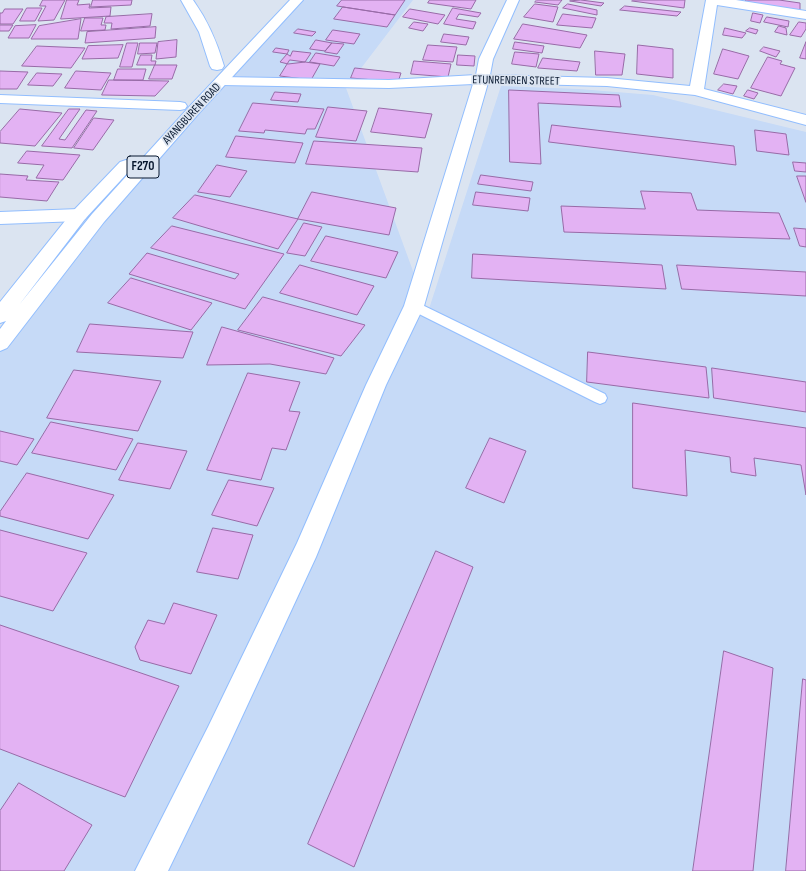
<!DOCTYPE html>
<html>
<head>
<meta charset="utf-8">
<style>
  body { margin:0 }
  canvas { display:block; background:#dbe4f1 }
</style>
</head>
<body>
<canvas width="806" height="871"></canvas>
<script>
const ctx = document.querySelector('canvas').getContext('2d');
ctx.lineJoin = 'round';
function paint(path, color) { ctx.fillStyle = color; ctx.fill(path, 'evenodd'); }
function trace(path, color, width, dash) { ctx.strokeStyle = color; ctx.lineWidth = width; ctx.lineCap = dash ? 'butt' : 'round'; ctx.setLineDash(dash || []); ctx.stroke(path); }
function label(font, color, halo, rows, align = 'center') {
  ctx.font = font + ' "Sofia Sans Condensed",sans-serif'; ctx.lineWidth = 3.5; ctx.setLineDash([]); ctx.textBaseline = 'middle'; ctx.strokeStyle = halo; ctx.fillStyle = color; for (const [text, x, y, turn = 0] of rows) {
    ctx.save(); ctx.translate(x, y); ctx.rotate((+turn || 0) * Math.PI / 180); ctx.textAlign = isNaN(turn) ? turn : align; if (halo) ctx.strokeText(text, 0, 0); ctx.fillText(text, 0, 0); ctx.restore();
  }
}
paint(new Path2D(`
  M299 0H413L346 88 428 312 501 86 579 89 653 95 806 132V871H0V351L169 141Z`), '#c6daf7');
const building = new Path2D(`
  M43 0H65L54 20 38 21 46 6H40Z
  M67 0H79L77 5 90 4 89 8 111 7 110 16 61 19Z
  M93 0H132L131 5 91 7Z
  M342 0H405L395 15 337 6Z
  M430 0H476L471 9 428 3Z
  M537 0H562L558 5 535 2Z
  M581 0 604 3 601 6 570 1Z
  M633 0H685L684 8 632 1Z
  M746 0H779L800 3V12L745 3Z
  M535 4 558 7 553 22 524 17Z
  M568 4 597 10V15L563 8Z
  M625 6 681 12 677 16 620 10Z
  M343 7 395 15 387 27 334 19Z
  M27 8H42L35 21H20Z
  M453 8 481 13 478 17 459 14 456 19 476 22 473 29 444 24Z
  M5 9H23L13 24H0V13H2Z
  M410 9 445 15 438 24 403 17Z
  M753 13 763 15 760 23 751 21Z
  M152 14 150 26 111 29 112 23H104L106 17Z
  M563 14 596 18 592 28 557 25Z
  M767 17 789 21 788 27 764 22Z
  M85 18H103L101 25H106L105 30 81 31Z
  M81 19 78 39H31L39 26Z
  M414 22 428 24 423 31 409 28Z
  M799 22 806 23V29L801 37 790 35Z
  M523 24 587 35 580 48 514 39Z
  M0 25H13L9 31H0Z
  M36 25 29 38H8L15 26Z
  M779 26 786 28 787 35 775 32Z
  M156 27 155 38 85 43 87 32Z
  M725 28 746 33 742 38 723 35Z
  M750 28 758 30 756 34 746 31Z
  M298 29 316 32 312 36 294 33Z
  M333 30 360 34 354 44 326 40Z
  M444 34 469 37 466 45 441 42Z
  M177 40 176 57 156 59 158 42Z
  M316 40 332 43 325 51 310 49Z
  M515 42 544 46 542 53 513 49Z
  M806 42V59L800 58Z
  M127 43H138L132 67H120Z
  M140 43H157L155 53 138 54Z
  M332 43 344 44 337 54 325 52Z
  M123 45 118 58 82 59 88 46Z
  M428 45 457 47 453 62 423 60Z
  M638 45 673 49V78L637 74Z
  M37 46 85 48 71 68 22 66Z
  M764 47 780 51 776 57 760 51Z
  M276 48 289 50 287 54 273 52Z
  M723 49 749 56 738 79 714 74Z
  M293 51 311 53 305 62 288 64 280 62 287 54 290 56Z
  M595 51 625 54 622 75H596Z
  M515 52 539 54 536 67 512 64Z
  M316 53 340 57 334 66 310 62Z
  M141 55H152L151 61H156L155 65H137Z
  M458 55 475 56 474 66 457 65Z
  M768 57 782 61 780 64 795 68 781 96 751 88Z
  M543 58 580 62 577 71 538 68Z
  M290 60 320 64 311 80 280 76Z
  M414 61 451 64 448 77 411 74Z
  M155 65H177L172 79H149Z
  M355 68 401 73 398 82 351 78Z
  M118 69H146L143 80H114Z
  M0 71 28 72 17 89H0Z
  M76 71 111 73 101 90 65 88Z
  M37 73 62 74 53 86 28 85Z
  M109 80 169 81 155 96 102 95Z
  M724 84 737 86 733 94 718 90Z
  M509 90 619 95 621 107 538 103 541 164 510 162Z
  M748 90 758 93 754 99 744 96Z
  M275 92 301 94 298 102 271 100Z
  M253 103 324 109 315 129H307L305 134 265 130 264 133 239 131Z
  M328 107 367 111 356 141 316 137Z
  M379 108 432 114 425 138 371 132Z
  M20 109 62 113 35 146 0 143V132Z
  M69 109H80L59 139 65 140 86 110 97 111 72 148 42 146Z
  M94 118 114 120 93 150 74 148Z
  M552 125 734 146 736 165 549 142Z
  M755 130 786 134 789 155 757 151Z
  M236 136 303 143 295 163 226 157Z
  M314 141 422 148 418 172 306 164Z
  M27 151 80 155 63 180 36 178 44 165 18 163Z
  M793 162 806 163V172L795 171Z
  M217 165 247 171 230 197 198 192Z
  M0 174 28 176 26 180 59 182 47 201 0 197Z
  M481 175 533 182 531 191 478 184Z
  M797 176H806V202Z
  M641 191 691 193 697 210 779 213 790 239 564 232 561 206 645 209Z
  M312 192 396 208 389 235 298 219Z
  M476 192 530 198 528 211 473 205Z
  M195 195 298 219 278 249 173 218Z
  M304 223 322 227 305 256 287 253Z
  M172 226 284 254 245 309 129 274 147 253 235 279 239 274 151 248Z
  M794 228 806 229V247L800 246Z
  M326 236 398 252 386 278 311 261Z
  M473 254 662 265 666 289 472 278Z
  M300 265 374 286 357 315 280 293Z
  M677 265 806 272V296L682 289Z
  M131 278 212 303 191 330 108 303Z
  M263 297 365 325 341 356 238 330Z
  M90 324 193 332 183 358 77 352Z
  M222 327 334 358 326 374 270 364 207 365Z
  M588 352 706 367 709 398 587 382Z
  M712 368 806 382V412L714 398Z
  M74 370 161 381 138 431 47 418Z
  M248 373 300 382 289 411 300 412 286 450 272 448 261 480 207 470Z
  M633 403 806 428V495L801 465 754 458 756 476 731 472 730 457 685 450 687 496 633 488Z
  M51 422 133 439 116 470 32 453Z
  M0 431 34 439 17 465 0 461Z
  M490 438 526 451 504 503 466 488Z
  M138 443 187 451 170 489 119 480Z
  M27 473 114 495 88 539 0 516V512Z
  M229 480 274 488 257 526 212 515Z
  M213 528 253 535 238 579 197 572Z
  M0 530 87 553 53 611 0 596Z
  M436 551 473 567 354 867 308 844Z
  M174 603 217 615 191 674 140 660 135 647 148 620 164 624Z
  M0 625 179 686 125 797 0 749Z
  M724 651 773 668 753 871H693Z
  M803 679 806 680V871H786Z
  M19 783 92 825 64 871H0V811Z`);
paint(building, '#e3b2f3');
trace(building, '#986ba7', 1);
const lane = new Path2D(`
  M414 301 605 394 607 398 605 402 600 404 595 402 409 309 407 306 409 303Z`);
const street = new Path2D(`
  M507 0H519L493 59 490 75 607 78 690 86 706 0H736L806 11V19L717 5 704 89 806 115V125L695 95 607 86 488 83 424 306 386 385 316 557 228 747 168 871H135L208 727 297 543 366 385 404 306 473 84 389 88 222 85 217 84 215 81 217 78 222 77 389 80 476 75 479 59Z
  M0 95 180 102 185 103 187 106 185 109 180 110 0 103Z`);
const secondary = new Path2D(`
  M181 0H193C208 21 217 42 224 66L222 69 217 70 212 69 210 66 199 32Z
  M79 209 85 211 88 215 85 219 79 221 0 224V212Z`);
const primary = new Path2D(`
  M290 0H303L200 112 104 222 7 348 0 351V329L6 321 0 323V302L73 211 120 162 126 160 132 162 134 165 132 168 85 219 19 305 92 214 190 106Z`);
trace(lane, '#92befe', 2);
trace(street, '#92befe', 2);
trace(secondary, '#92befe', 2);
trace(primary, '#92befe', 2);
paint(lane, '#fff');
paint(street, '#fff');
paint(secondary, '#fff');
paint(primary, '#fff');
label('12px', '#07172e', '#dbe4f1', [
  ["ETUNRENREN STREET",516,81,1],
  ["AYANGBUREN ROAD",192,114,-47]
]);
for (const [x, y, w] of [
  [143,167,32]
]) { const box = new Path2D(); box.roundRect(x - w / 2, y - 11, w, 22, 3); ctx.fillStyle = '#dbe4f1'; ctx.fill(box); trace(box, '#07172e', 1); }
label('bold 13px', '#07172e', null, [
  ["F270",143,167]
]);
</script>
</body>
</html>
